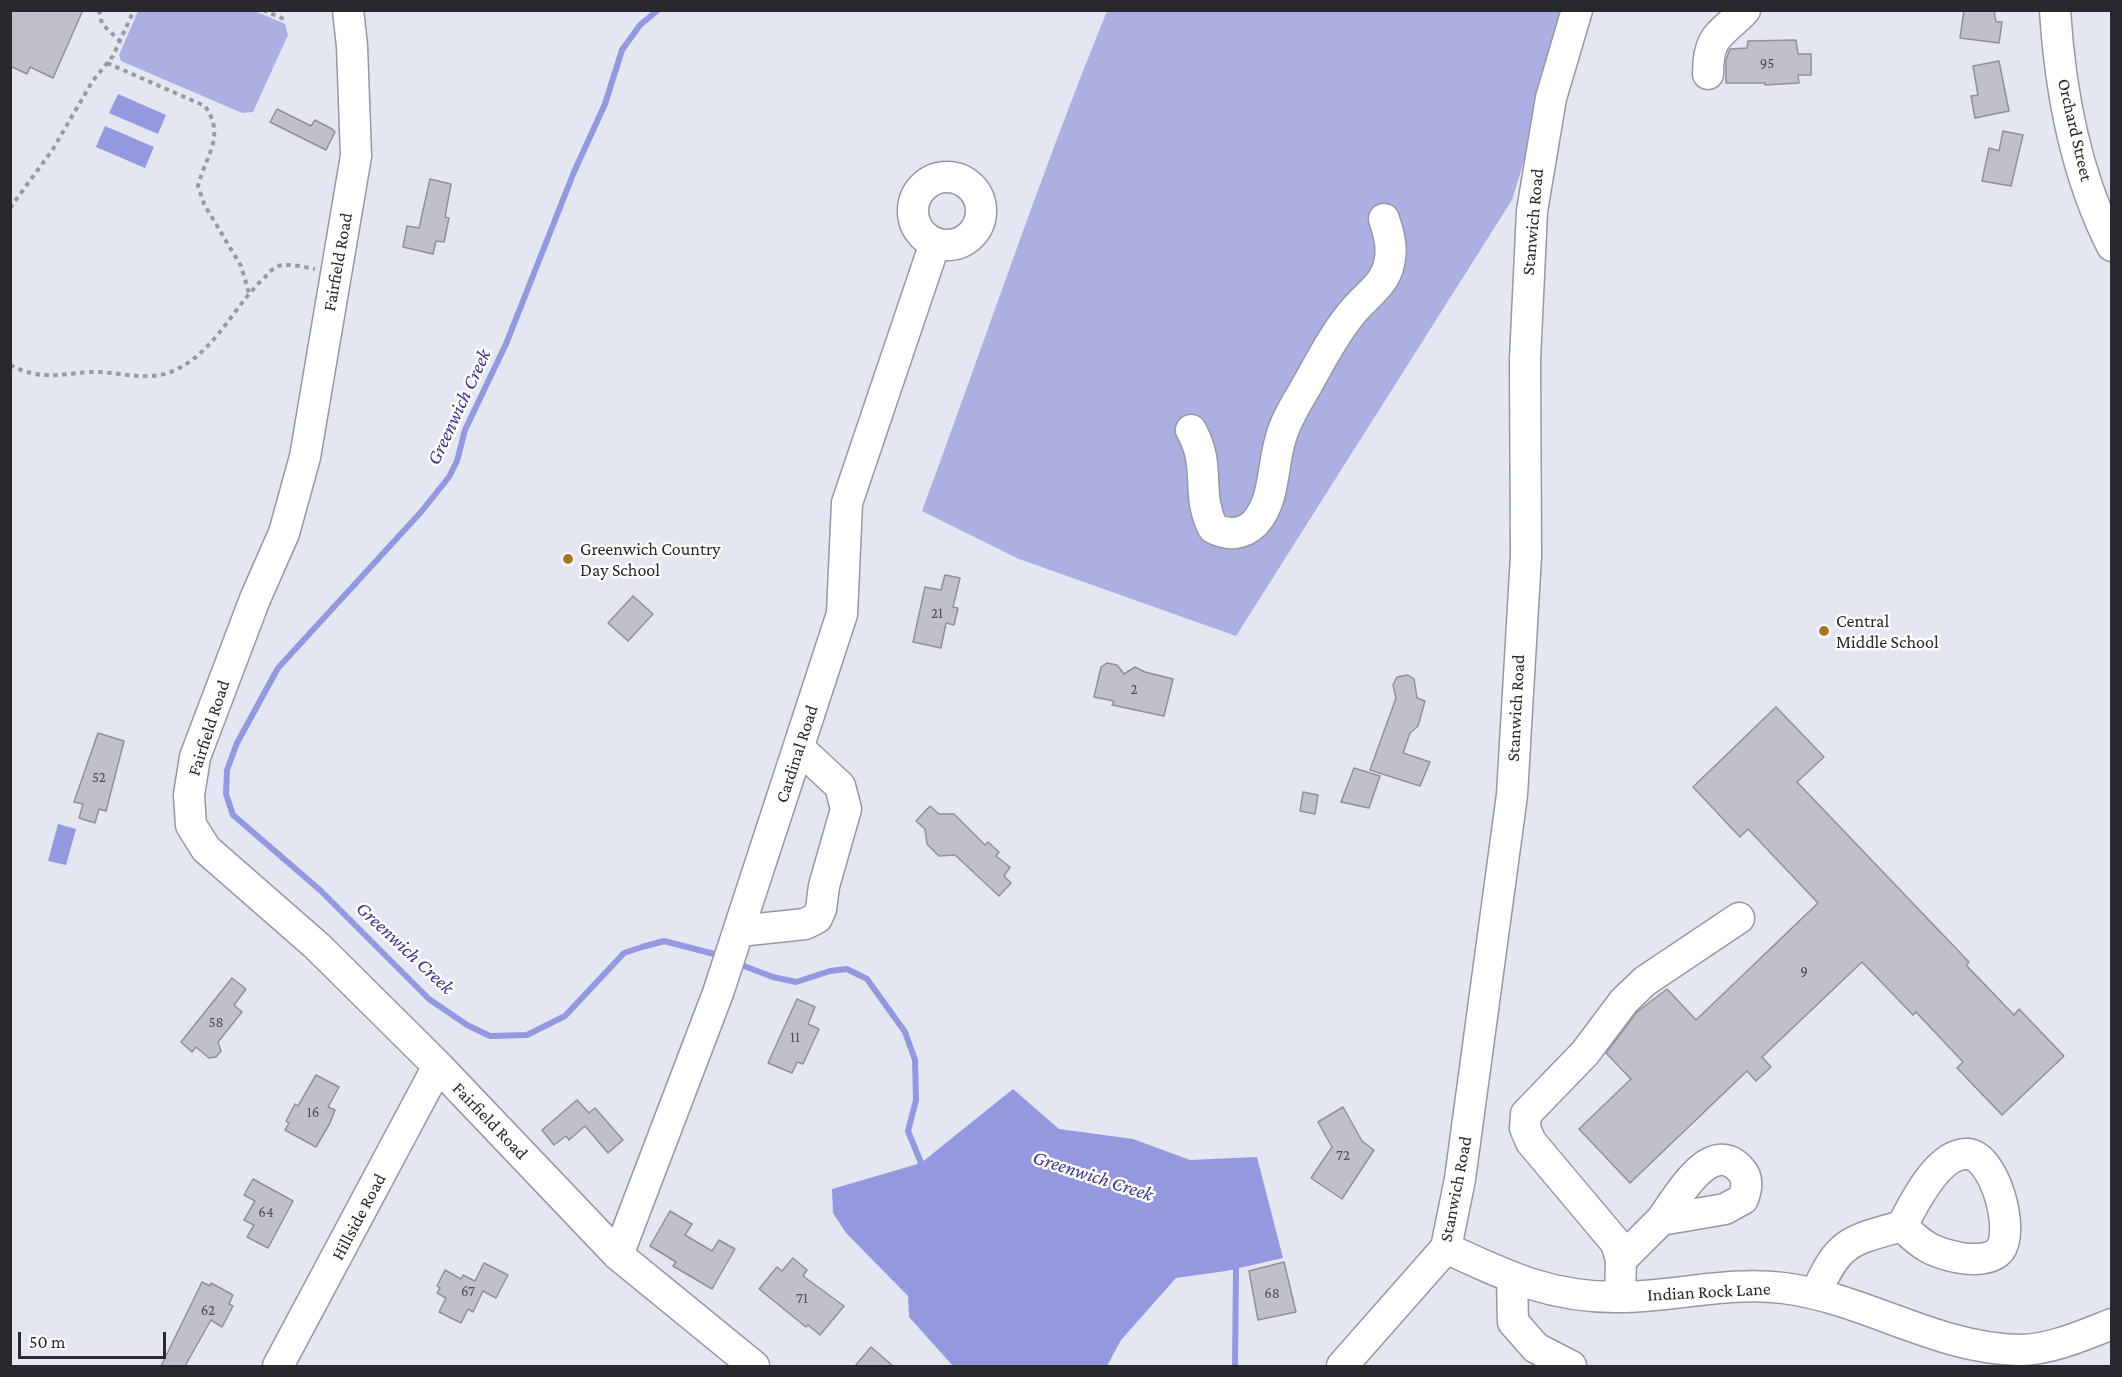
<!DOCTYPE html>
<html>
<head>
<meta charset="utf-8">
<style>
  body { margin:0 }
  #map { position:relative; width:2122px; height:1377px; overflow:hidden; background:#e4e6f2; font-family:"Crimson Pro",serif }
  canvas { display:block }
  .frame { position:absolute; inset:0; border:12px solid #28282d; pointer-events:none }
  .scale { position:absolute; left:18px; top:1332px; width:148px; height:27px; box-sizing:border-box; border:3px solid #28282d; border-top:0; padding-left:8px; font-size:18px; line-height:21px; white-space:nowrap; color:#28282d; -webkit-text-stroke:4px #fff; paint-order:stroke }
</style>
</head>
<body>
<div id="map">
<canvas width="2122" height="1377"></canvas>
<div class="frame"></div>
<div class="scale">50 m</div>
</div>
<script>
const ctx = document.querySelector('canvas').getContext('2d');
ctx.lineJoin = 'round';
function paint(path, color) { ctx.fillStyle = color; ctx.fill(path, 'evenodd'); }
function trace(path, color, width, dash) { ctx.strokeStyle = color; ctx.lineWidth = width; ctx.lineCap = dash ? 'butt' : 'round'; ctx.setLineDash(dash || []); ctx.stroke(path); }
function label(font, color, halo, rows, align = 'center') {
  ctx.font = font + ' "Crimson Pro",serif'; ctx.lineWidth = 5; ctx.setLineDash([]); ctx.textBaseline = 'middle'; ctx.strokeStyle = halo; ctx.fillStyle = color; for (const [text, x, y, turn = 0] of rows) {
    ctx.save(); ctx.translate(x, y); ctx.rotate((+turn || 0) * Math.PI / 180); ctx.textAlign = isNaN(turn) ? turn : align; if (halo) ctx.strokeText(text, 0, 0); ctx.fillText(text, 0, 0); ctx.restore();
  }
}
paint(new Path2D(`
  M138 11H255L285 24 288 35 253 112 242 113 121 61 119 55Z
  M1107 11H1570L1512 200 1236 636 1019 559 922 511C984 344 1040 175 1107 11Z`), '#abafe2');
paint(new Path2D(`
  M118 94 166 115 158 134 109 113Z
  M105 126 154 147 145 168 96 147Z
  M58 824 76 829 66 865 48 861Z
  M1013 1089 1059 1129 1133 1139 1190 1160 1257 1157 1283 1258 1226 1271 1176 1278 1121 1340 1107 1366H953L909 1317 908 1296 846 1233 833 1213 832 1189 921 1163Z`), '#9498de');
trace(new Path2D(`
  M658 10 640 25 622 50 605 104 574 172 506 344 465 430 457 461 449 477 421 512 278 668 237 743 227 770 226 794 233 815 320 890 429 999 467 1025 490 1036 527 1035 565 1016 624 953 642 947 664 941 722 956
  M736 963 773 977 796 982 830 971 847 969 867 979 905 1032 915 1060 916 1100 908 1131 921 1163 927 1165
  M1231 1264 1236 1269 1235 1366`), '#9498de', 6);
const building = new Path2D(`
  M10 10H83L53 78 30 67 27 74 10 66Z
  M1964 10H1994L1996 22H2002L1999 43 1960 38Z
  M1796 40 1798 54H1811V75H1798L1799 83 1765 85V83H1726V60L1730 49 1747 48 1748 41Z
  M1999 61 2009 111 1975 118 1971 96 1978 95 1973 66Z
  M277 109 311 126 315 120 332 129 335 132 326 150 270 122Z
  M2003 131 2023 135 2011 186 1982 181 1989 148 1999 151Z
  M430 179 451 184 445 217 449 218 444 242 436 241 433 254 403 247 407 226 419 228Z
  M945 575 960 578 953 607 958 608 954 625 946 623 941 648 913 642 925 587 941 590Z
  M633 596 653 614 628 641 608 623Z
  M1107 663 1117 665 1124 674 1135 667 1145 672 1173 679 1164 716 1112 705 1114 701 1094 697 1101 667Z
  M1408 675 1414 679 1417 698 1425 701 1418 726 1410 733 1403 753 1430 762 1420 786 1370 770 1396 698 1393 685 1397 677Z
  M1776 707 1824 757 1797 782 1969 962 1966 965 2014 1015 2019 1009 2064 1056 2002 1115 1957 1068 1963 1062 1916 1012 1913 1015 1862 962 1762 1057 1771 1067 1756 1081 1747 1071 1630 1183 1579 1129 1631 1079 1606 1053 1637 1012 1667 989 1696 1020 1818 903 1748 829 1740 837 1693 787Z
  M98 733 124 741 106 811 99 809 95 823 79 818 83 804 74 802Z
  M1354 768 1380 776 1369 808 1341 802Z
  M1303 792 1318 795 1315 814 1300 811Z
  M930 806 939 814H954L985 845 988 842 999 852 996 856 1010 867 1004 876 1011 883 999 896 955 855 939 856 927 844 925 829 916 821Z
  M232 978 246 989 234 1005 242 1012 218 1042 221 1051 216 1057 209 1058 196 1047 192 1052 181 1042Z
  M797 999 815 1007 808 1024 819 1029 803 1064 797 1062 792 1073 768 1063Z
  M316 1075 339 1087 328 1107 335 1110 330 1123 316 1147 285 1130 289 1123 286 1121 295 1104 298 1106Z
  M577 1100 589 1113 595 1108 623 1140 608 1153 585 1126 569 1140 566 1136 554 1145 542 1130Z
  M1343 1107 1362 1141 1374 1150 1342 1199 1311 1178 1332 1147 1318 1122Z
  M253 1179 293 1201 268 1248 247 1237 254 1225 244 1220 255 1201 244 1195Z
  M670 1211 692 1224 685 1235 712 1251 719 1240 735 1249 712 1289 673 1266 676 1262 650 1246Z
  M793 1258 807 1270 803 1276 844 1306 820 1335 808 1325 806 1327 759 1289 777 1267 782 1271Z
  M1284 1262 1296 1312 1258 1320 1249 1271Z
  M484 1263 508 1275 496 1298 483 1291 473 1312 468 1309 461 1323 439 1312 446 1298 437 1293 440 1288 437 1286 445 1270 461 1279 463 1275 475 1281Z
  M202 1282 210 1286 211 1283 233 1295 229 1304 233 1306 222 1327 211 1320 185 1366H161Z
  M871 1347 893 1366H855Z`);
paint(building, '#bfc0cc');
trace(building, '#8f909b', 1.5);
const minor = new Path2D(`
  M348 10 352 46 356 156 305 457 284 533 255 599 195 757 189 795 191 825 206 849 317 946 438 1066 618 1255 754 1366
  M2055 10C2060 91 2075 173 2112 246
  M1708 74C1708 35 1720 36 1745 10
  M913 211a34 34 0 1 1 68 0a34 34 0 1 1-68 0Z
  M1191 430C1212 467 1195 492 1213 528 1228 536 1243 535 1255 523 1275 501 1272 468 1280 441 1284 424 1294 407 1303 392 1318 366 1332 337 1351 314 1363 298 1385 285 1389 264 1393 248 1389 234 1384 219
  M739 931 805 924 817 918 821 909 824 886 846 809 840 786 799 748
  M1446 1248C1506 1276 1551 1298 1619 1297 1674 1297 1728 1281 1783 1288 1865 1298 1936 1349 2020 1350 2050 1350 2084 1335 2112 1324
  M618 1255 718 993 842 614 847 503 935 243
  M1621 1260 1661 1220 1725 1209 1743 1199C1747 1188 1749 1178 1740 1169 1710 1136 1676 1200 1661 1220
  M1512 1279 1513 1322 1536 1348 1571 1366
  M1816 1293C1839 1241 1849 1241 1902 1226 1913 1205 1938 1152 1968 1154 1995 1157 2015 1230 2000 1250 1992 1260 1974 1260 1961 1258 1933 1253 1922 1246 1902 1226
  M1620 1297 1621 1260 1616 1243 1531 1142 1525 1128 1526 1114 1585 1053 1624 1001 1645 981 1739 918
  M278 1366 438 1066
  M1342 1366 1446 1248 1460 1179 1512 795 1526 556 1525 360 1532 211 1551 98 1577 10`);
trace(minor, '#9798a4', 33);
trace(new Path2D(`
  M99 10 102 24 120 41
  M263 10 286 20
  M107 63 205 106C226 137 206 154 198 186L204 204 241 266 249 293
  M10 208 53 149 92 82 113 56 134 10
  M10 365C42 381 57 374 90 372 115 371 144 381 168 373 213 357 231 309 264 278 268 274 273 268 278 266 289 263 304 267 315 269`), '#999aa3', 4, [4.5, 4.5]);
trace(minor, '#fff', 30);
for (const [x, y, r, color] of [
  [568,559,6,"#a8742d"],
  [1824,631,6,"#a8742d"]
]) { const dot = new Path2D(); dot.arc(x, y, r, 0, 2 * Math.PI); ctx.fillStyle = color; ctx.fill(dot); trace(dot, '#fff', 2); }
label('15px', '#4e4e55', null, [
  ["95",1767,63],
  ["21",937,613],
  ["2",1134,689],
  ["52",99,777],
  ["9",1804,971],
  ["58",216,1022],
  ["11",795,1037],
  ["16",313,1112],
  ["72",1343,1155],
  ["64",266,1212],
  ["67",468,1291],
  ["68",1272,1293],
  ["71",802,1298],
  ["62",208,1310]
]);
label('18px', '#28282d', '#fff', [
  ["Orchard Street",2075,130,77],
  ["Stanwich Road",1533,222,-85],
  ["Fairfield Road",338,262,-80],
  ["Stanwich Road",1516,708,-87],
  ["Fairfield Road",209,728,-72],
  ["Cardinal Road",797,754,-72],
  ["Fairfield Road",490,1121,46],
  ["Stanwich Road",1456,1189,-79],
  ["Hillside Road",359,1217,-62],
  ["Indian Rock Lane",1709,1292,-3]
]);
label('18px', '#28282d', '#fff', [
  ["Greenwich Country",580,549],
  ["Day School",580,570],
  ["Central",1836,621],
  ["Middle School",1836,642]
], 'left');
label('italic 20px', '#3c378a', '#fff', [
  ["Greenwich Creek",459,407,-65],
  ["Greenwich Creek",405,948,43],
  ["Greenwich Creek",1093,1176,18]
]);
</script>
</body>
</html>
